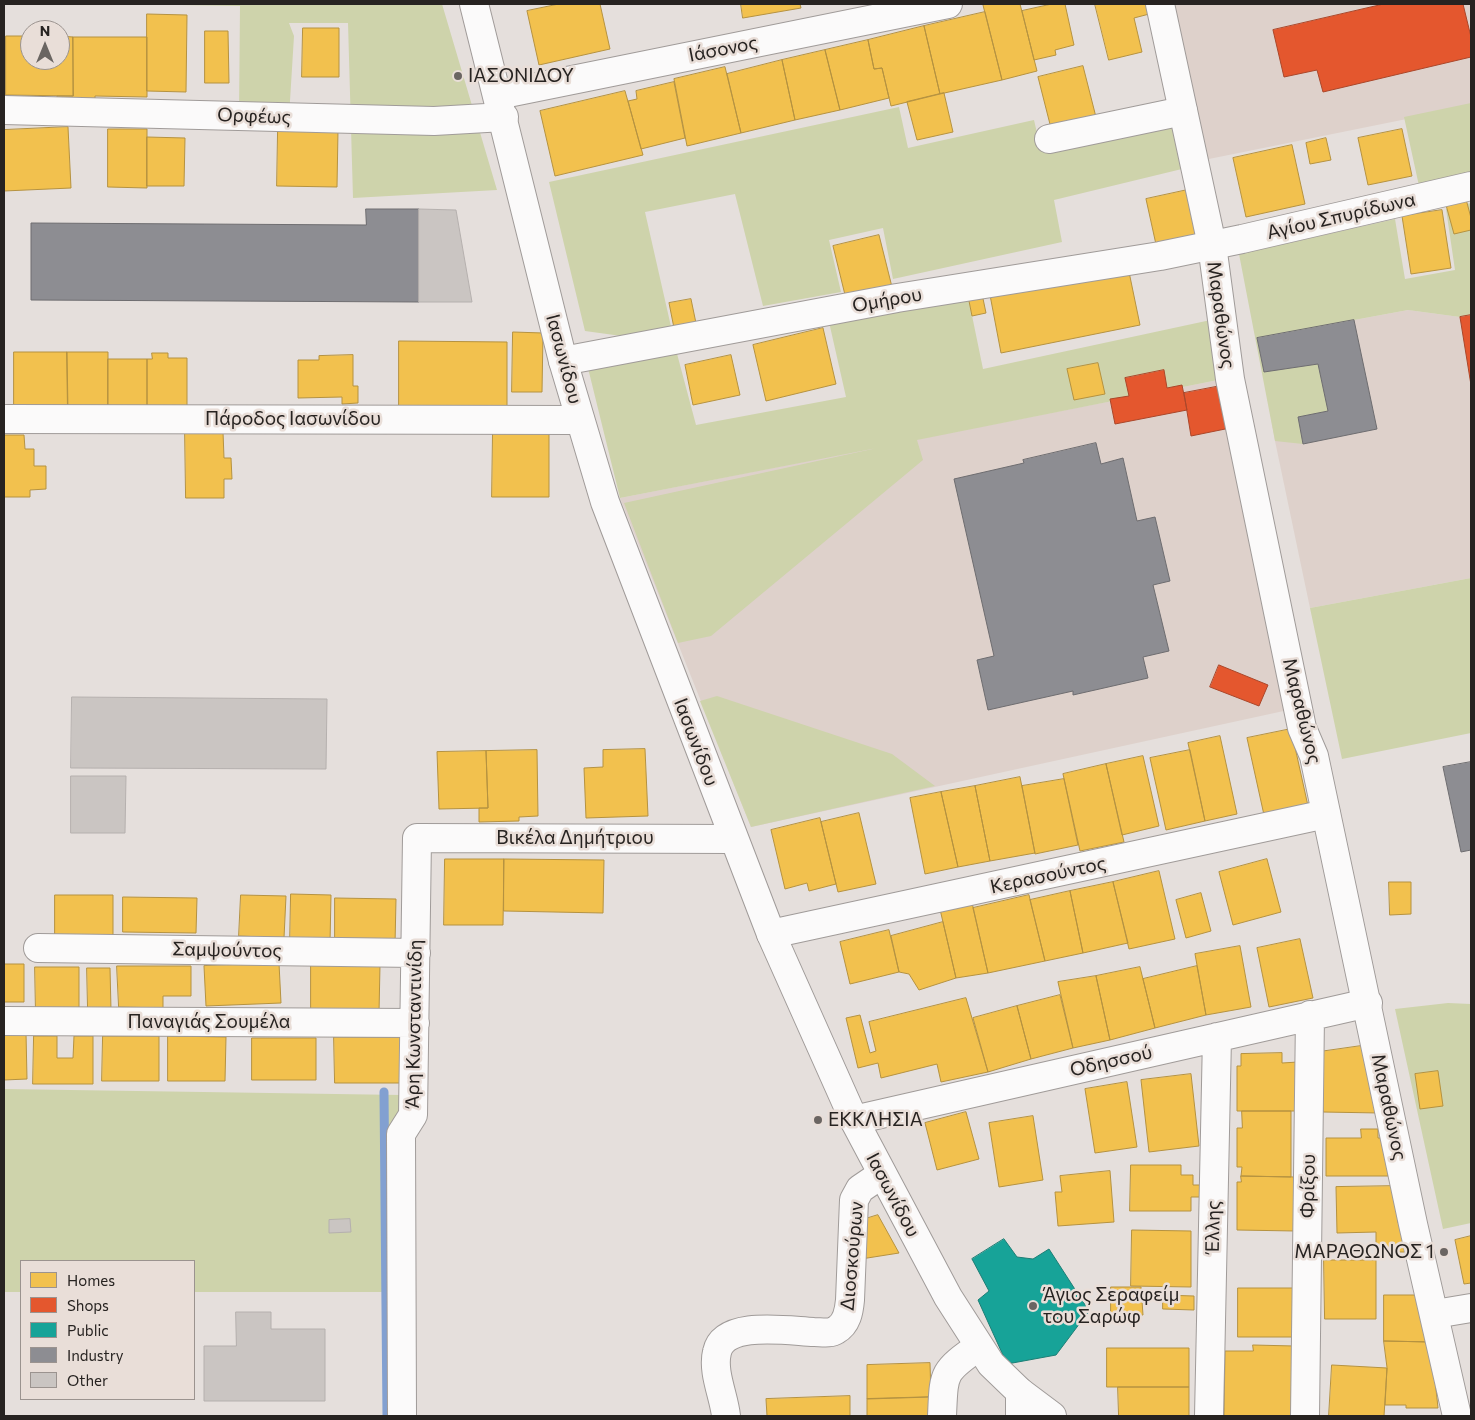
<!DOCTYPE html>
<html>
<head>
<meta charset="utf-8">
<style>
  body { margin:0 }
  #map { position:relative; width:1475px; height:1420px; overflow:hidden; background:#e5dfdc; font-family:Commissioner,sans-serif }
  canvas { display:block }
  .frame { position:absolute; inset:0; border:5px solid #272321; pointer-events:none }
  .legend { position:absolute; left:20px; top:1260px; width:175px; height:140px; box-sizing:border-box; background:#e9ded8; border:1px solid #9b938f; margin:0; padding:6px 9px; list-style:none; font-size:15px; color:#272321 }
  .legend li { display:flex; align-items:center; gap:10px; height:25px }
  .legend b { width:25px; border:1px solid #9b938f }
  .north { position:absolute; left:20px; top:20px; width:50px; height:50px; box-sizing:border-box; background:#e9ded8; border:1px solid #9b938f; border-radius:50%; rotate:0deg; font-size:14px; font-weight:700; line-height:20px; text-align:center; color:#272321 }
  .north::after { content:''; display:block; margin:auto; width:18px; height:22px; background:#6a6562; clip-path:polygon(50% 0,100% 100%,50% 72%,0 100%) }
</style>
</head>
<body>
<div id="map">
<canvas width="1475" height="1420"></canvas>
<div class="frame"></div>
<ul class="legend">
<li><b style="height:14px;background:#f2c14e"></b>Homes</li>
<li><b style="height:14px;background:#e4572e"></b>Shops</li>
<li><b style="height:14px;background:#17a398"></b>Public</li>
<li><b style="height:14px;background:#8d8d92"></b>Industry</li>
<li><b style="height:14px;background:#cac5c2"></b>Other</li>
</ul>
<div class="north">N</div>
</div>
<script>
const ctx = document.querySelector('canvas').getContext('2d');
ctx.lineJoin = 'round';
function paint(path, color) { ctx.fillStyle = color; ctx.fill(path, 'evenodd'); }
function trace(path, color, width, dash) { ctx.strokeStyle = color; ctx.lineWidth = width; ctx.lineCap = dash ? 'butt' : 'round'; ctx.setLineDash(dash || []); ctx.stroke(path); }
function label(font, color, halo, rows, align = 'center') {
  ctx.font = font + ' Commissioner,sans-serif'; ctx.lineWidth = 5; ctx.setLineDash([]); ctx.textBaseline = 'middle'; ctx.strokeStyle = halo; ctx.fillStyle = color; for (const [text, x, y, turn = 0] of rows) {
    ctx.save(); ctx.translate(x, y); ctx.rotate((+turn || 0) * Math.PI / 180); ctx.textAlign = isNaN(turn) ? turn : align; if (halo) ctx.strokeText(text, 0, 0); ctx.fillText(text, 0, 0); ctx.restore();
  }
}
paint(new Path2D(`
  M1160 4H1471V106L1194 162Z
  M1408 310 1460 317 1471 315V578L1310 608 1275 441 1257 338Z
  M1233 377 1302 707 751 827 620 498Z`), '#ded1cb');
paint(new Path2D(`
  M118 4H442L497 190 353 198 348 23H289L294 36 289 117 239 116 240 6Z
  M1471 103V175L1419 186 1404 117Z
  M899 107 908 148 1034 120 1040 146 1177 120 1186 168 1054 200 1062 242 893 279 883 228 829 240 841 292 763 306 735 194 645 212 672 331 636 338 585 331 549 182Z
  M1471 203V315L1460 317 1408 310 1257 338 1264 372 1318 364 1328 411 1298 417 1303 444 1275 441 1239 254 1395 219 1405 279 1455 270 1446 209Z
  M968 296 983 369 1220 318 1233 377 917 440 923 460 711 636 678 643 624 503 877 448 620 498 587 364 676 350 696 425 846 397 829 322Z
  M1471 578V733L1342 759 1310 608Z
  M717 696 892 754 935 786 751 827 700 701Z
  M1448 1003 1471 1004V1223L1443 1229 1395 1009Z
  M4 1089 402 1095 401 1292H194V1261H21V1292H4Z`), '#ced3ab');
const homes = new Path2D(`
  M559 4H600L610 49 539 65 527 11Z
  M741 4H800L801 8 743 18Z
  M989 4H1020L1037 71 1002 80 983 5Z
  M1052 4H1065L1074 45 1055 50 1056 55 1034 60 1022 11Z
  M1095 4H1150L1153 13 1134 18 1142 52 1109 60Z
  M985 12 1002 80 940 94 924 26Z
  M147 14 187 15 186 92 147 91Z
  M924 26 940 94 891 106 882 68 874 69 868 40Z
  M303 28H339V77H302Z
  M205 31H228L229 83H205Z
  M6 36H30V60H60V36L73 37V96L6 95Z
  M73 37H147V97L95 96V108L57 107V96H73Z
  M868 40 874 69 882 68 889 98 840 110 825 50Z
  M825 50 840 110 795 120 782 60Z
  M782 60 795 120 741 133 727 74Z
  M1083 66 1098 125 1053 136 1038 77Z
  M725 67 741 133 687 146 674 79Z
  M674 82 685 138 641 149 628 101 637 99 636 91Z
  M625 91 643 155 555 176 540 111Z
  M944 93 953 132 917 140 907 102Z
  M68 127 71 188 4 191V130Z
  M108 129H147V188L108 187Z
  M1402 129 1412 176 1368 185 1358 138Z
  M278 130H338L337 187 277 186Z
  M147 137 185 138 184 186H147Z
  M1326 138 1331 160 1310 164 1306 143Z
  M1292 145 1305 204 1246 217 1233 158Z
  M1192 189 1202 239 1157 249 1146 199Z
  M1466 199 1471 218V230L1454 234 1446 205Z
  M1442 210 1451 268 1411 274 1402 216Z
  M879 235 893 291 847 303 833 246Z
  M1128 267 1140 325 1001 353 990 295Z
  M981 289 986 313 972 316 968 296Z
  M691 299 697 328 675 333 669 303Z
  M823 328 836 384 766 401 753 345Z
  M513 332 543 333 542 392H512Z
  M399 341 507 342V409L399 408Z
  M14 352H67L68 413H14Z
  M67 352H108V413H68Z
  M152 353H168V358H187V413H147V359H152Z
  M353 355V386H358V403L342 404V397L298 398V360H319V356Z
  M731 355 740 395 693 405 685 365Z
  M108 359H147V413H108Z
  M1098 363 1105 394 1074 400 1067 369Z
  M493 429 549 430V497H492Z
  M185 432H223L224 458H231L232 479H224V498H186Z
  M4 435H24L25 449H34V466H46V489L30 490V497H4Z
  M1291 729 1308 806 1264 815 1247 738Z
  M1220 736 1237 814 1205 821 1188 743Z
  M645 749 648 816 586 818 584 768 603 767V750Z
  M537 750 538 816 519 817V821L479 822V808H488L486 751Z
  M1190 750 1205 821 1166 830 1150 758Z
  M486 751 488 808 439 809 437 752Z
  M1143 756 1159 826 1122 835 1106 764Z
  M1106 764 1124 842 1080 851 1063 774Z
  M1020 777 1035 853 990 861 975 786Z
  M1064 779 1078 845 1035 854 1022 786Z
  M975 786 990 861 958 867 941 792Z
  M941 792 958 867 925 874 910 798Z
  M859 813 876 884 838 892 821 822Z
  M820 818 836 884 809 891 807 883 785 889 771 830Z
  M445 859H504L503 925H444Z
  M504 859 604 860 603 913 504 911Z
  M1267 859 1281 912 1233 925 1219 872Z
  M1159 871 1175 939 1129 949 1113 882Z
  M1113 882 1128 943 1083 953 1070 891Z
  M1389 882H1411V914L1390 915Z
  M1070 891 1083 953 1045 961 1030 900Z
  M1201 893 1211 931 1186 938 1176 900Z
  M291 894 331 895 330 943H290Z
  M55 895H113V938H55Z
  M241 895 286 896 284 938 239 936Z
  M1029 895 1045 961 988 973 973 908Z
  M123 897 197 898 196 933 123 932Z
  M335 898 396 899 395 945 335 944Z
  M971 898 988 973 956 978 939 905Z
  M943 922 956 978 919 990 909 974 899 972 891 936Z
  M889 930 899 972 850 984 840 942Z
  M1300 939 1313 998 1269 1007 1257 948Z
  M1240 946 1251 1007 1206 1015 1195 954Z
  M279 963 281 1003 206 1006 204 966Z
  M4 964H24V1002H4Z
  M311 964 380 965 379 1013H311Z
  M117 966H191V996H163V1008L119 1007Z
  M1197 966 1206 1015 1155 1028 1143 979Z
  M35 967H79V1015L36 1016Z
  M1140 967 1155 1028 1110 1040 1096 976Z
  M87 968H110L111 1010H88Z
  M1096 976 1110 1040 1073 1048 1058 982Z
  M1060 995 1073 1048 1031 1059 1017 1006Z
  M966 998 988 1072 941 1082 937 1064 881 1078 878 1063 858 1068 846 1018 860 1015 870 1053 876 1051 869 1022Z
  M1017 1006 1031 1059 988 1072 973 1018Z
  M4 1033H26L27 1079 4 1080Z
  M34 1036H57V1058H73L74 1036H93V1084H33Z
  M103 1036H159V1081H102Z
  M168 1036 226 1037 225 1081H168Z
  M334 1037H412V1083H335Z
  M252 1038H316V1080H252Z
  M1368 1045 1379 1113 1323 1112 1319 1052Z
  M1282 1053V1063L1298 1062 1299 1111H1237V1066H1241V1054Z
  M1438 1071 1443 1106 1420 1109 1415 1074Z
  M1191 1074 1199 1146 1149 1152 1141 1080Z
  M1127 1082 1137 1147 1095 1153 1085 1089Z
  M1242 1111H1291V1177L1241 1176 1242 1167H1237V1128H1242Z
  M966 1112 979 1159 937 1170 925 1123Z
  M1033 1116 1043 1180 999 1187 989 1123Z
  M1361 1129H1378V1138H1388V1176H1326V1138H1361Z
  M1131 1165H1181V1175H1193V1185H1201V1197H1191V1211H1130Z
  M1110 1171 1114 1222 1058 1226 1055 1192H1062L1060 1176Z
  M1241 1176 1296 1177 1295 1231 1237 1230V1182H1241Z
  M1397 1186 1398 1223H1410V1252H1376V1232L1337 1233 1336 1187Z
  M878 1215 899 1253 861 1259 862 1220Z
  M1132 1230 1191 1231V1287L1131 1286Z
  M1471 1236V1283L1464 1284 1455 1240Z
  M1324 1260H1376V1319H1325Z
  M1111 1287H1141L1143 1315H1111Z
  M1238 1288H1296V1337H1238Z
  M1163 1295 1194 1296V1310L1163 1309Z
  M1384 1295H1423L1431 1342 1384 1341Z
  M1384 1341 1431 1342 1438 1408H1406V1405H1385L1387 1368Z
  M1253 1345 1294 1346 1293 1416H1224L1225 1351H1253Z
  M1107 1348H1189V1387H1107Z
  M930 1363 931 1397 867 1399V1365Z
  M1332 1365 1387 1368 1384 1416H1329Z
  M1118 1387H1189V1416H1119Z
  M850 1396V1416H767L766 1399Z
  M936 1397V1416H867V1399Z`);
paint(homes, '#f2c14e');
trace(homes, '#b59240', 1);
const shops = new Path2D(`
  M1384 4H1463L1471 37V57L1323 92 1317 70 1284 77 1273 30Z
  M1471 315V385L1460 317Z
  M1164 370 1167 388 1182 385 1187 410 1115 424 1110 399 1129 396 1125 378Z
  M1226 385 1235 427 1191 436 1184 393Z
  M1219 665 1268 685 1259 706 1210 687Z`);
paint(shops, '#e4572e');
trace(shops, '#ab472a', 1);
const public = new Path2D(`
  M1004 1239 1017 1257 1033 1259 1049 1249 1089 1311 1056 1355 1007 1364 978 1300 989 1291 972 1259Z`);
paint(public, '#17a398');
trace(public, '#1c7d74', 1);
const industry = new Path2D(`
  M366 209H419V302L31 300V223L366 225Z
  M1354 320 1377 429 1303 444 1298 417 1328 411 1318 364 1264 372 1257 338Z
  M1096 443 1101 464 1123 458 1137 521 1155 517 1170 581 1153 585 1169 651 1143 657 1148 678 1073 695V691L988 710 977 660 994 656 954 479 1024 463 1023 460Z
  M1471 762V850L1461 852 1443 767Z`);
paint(industry, '#8d8d92');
trace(industry, '#6e6d70', 1);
trace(new Path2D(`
  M384 1092 387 1416`), '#82a0d1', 9);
const building = new Path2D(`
  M419 209 456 210 472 302H419Z
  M72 697 327 699 326 769 71 768Z
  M71 776H126L125 833H71Z
  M350 1219 351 1232 329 1233V1220Z
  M236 1312H271V1329H325V1401H204V1346H236Z`);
paint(building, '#cac5c2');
trace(building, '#b5b0ae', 1);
const minor = new Path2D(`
  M498 95 948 4
  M4 110 434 121 504 117
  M1049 139 1183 111
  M563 361 897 298 1160 256 1242 239 1471 186
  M6 419 580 420
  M771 934 1326 814
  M38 948 416 953
  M4 1021 415 1023
  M854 1120 1368 1003
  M1435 1314 1471 1308
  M1020 1392V1416
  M402 1416 401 1134 413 1115 417 838 733 839
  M726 1416C724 1396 712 1372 717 1352 724 1320 788 1331 814 1332 821 1332 830 1334 836 1330 847 1324 849 1311 850 1300L854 1200 860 1189 882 1174
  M942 1416C944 1373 942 1372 978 1347
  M1209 1416 1217 1037
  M1305 1416 1310 1015`);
const tertiary = new Path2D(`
  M474 4 563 361 605 502 771 934 854 1120 948 1297 991 1364 1020 1392 1052 1416
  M1160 4 1212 245 1230 379 1302 728 1314 756 1413 1224 1457 1416`);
trace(minor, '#a09b99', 30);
trace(tertiary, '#a09b99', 30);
trace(minor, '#fbfafa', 28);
trace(tertiary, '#fbfafa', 28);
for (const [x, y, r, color] of [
  [458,76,5,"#6a6562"],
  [818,1120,5,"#6a6562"],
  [1444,1252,5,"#6a6562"],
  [1033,1306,5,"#6a6562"]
]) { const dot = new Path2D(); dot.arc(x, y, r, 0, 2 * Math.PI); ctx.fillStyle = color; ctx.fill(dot); trace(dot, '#e9ded8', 2); }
label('19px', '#272321', '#e9ded8', [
  ["Ιάσονος",723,49,-11],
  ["Ορφέως",254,116,2],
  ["Αγίου Σπυρίδωνα",1341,216,-13],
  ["Ομήρου",887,300,-10],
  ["Μαραθώνος",1221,315,82],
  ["Ιασωνίδου",564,359,75],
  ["Πάροδος Ιασωνίδου",293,419],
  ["Μαραθώνος",1302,711,76],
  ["Ιασωνίδου",696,742,69],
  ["Βικέλα Δημήτριου",575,838],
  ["Κερασούντος",1048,875,-12],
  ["Σαμψούντος",227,950,1],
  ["Παναγιάς Σουμέλα",209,1022],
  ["Άρη Κωνσταντινίδη",414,1024,-89],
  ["Οδησσού",1111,1061,-13],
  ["Μαραθώνος",1389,1107,78],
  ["Φρίξου",1308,1186,-89],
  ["Ιασωνίδου",893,1195,62],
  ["Έλλης",1213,1227,-89],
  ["Διοσκούρων",852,1256,-85]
]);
label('19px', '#272321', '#e9ded8', [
  ["ΙΑΣΟΝΙΔΟΥ",468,76],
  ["ΕΚΚΛΗΣΙΑ",828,1120],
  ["ΜΑΡΑΘΩΝΟΣ 1",1434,1252,"right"],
  ["Άγιος Σεραφείμ",1043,1295],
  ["του Σαρώφ",1043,1317]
], 'left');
</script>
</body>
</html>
